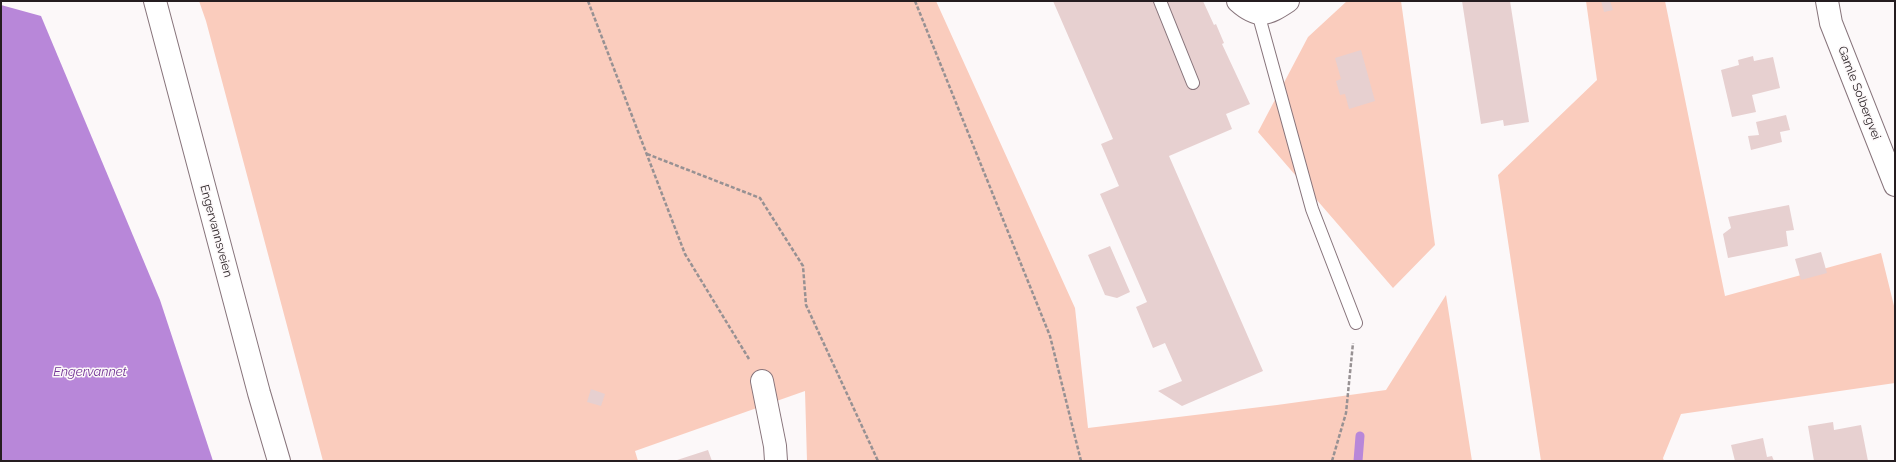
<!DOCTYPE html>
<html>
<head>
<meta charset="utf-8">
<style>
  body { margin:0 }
  #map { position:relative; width:1896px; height:462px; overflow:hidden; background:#fcf8f9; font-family:Raleway,sans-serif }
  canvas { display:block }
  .frame { position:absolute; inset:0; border:2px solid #251d20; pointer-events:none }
</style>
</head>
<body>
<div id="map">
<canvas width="1896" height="462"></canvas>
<div class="frame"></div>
</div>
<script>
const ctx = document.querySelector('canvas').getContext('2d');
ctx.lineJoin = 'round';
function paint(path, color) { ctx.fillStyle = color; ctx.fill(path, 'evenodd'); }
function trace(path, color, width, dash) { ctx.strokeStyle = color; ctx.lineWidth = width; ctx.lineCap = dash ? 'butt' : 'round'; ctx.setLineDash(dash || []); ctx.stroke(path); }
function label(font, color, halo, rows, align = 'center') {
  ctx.font = font + ' Raleway,sans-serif'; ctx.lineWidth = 3; ctx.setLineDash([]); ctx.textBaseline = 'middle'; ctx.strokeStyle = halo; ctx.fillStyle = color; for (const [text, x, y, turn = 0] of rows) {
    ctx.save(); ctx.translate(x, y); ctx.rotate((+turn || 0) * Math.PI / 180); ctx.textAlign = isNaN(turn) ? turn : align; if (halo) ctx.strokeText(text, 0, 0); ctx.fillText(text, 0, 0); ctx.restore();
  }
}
paint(new Path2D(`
  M199 1H936L1075 308 1088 428 1277 405 1386 390 1446 295 1472 461H807L805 391 635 451 638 461H323L206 21Z
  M1347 1H1401L1435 245 1393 288 1258 132 1308 37Z
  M1586 1H1665L1725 296 1881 253 1895 310V383L1681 414 1663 458 1664 461H1541L1498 175 1597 80Z`), '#faccbd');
paint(new Path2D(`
  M1 5 41 16 160 300 213 461H1Z`), '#b887d9');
trace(new Path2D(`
  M1358 461 1360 436`), '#b887d9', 9);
paint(new Path2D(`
  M1053 1H1203L1214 25 1216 24 1224 43 1222 44 1250 104 1226 114 1232 129 1169 156 1263 371 1182 406 1158 391 1182 381 1165 343 1153 348 1136 307 1147 302 1100 194 1119 186 1101 144 1113 139Z
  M1462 1H1510L1529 122 1504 126 1503 120 1481 124Z
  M1601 1H1610L1613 10 1604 12Z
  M1361 50 1375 101 1349 109 1345 94 1340 95 1336 81 1341 79 1335 58Z
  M1753 56 1754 61 1773 57 1780 88 1752 95 1756 112 1732 117 1721 70 1739 65 1738 60Z
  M1786 115 1790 130 1780 132 1782 142 1751 150 1748 136 1759 135 1756 122Z
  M1789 205 1794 230 1786 231 1788 246 1728 258 1723 234 1731 228 1728 217Z
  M1110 246 1130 292 1117 298 1105 295 1088 255Z
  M1821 252 1827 273 1801 280 1795 259Z
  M591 389 605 394 601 406 587 402Z
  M1833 422 1834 430 1861 425 1868 461H1814L1808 426Z
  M1763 438 1767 457 1772 456 1774 461H1735L1731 445Z
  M708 450 712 461H674Z`), '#e7d0d0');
const lane = new Path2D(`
  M1160 1 1193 83
  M1258 13 1312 209 1356 323`);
const street = new Path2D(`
  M1238 1C1258 19 1267 15 1288 1
  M1827 1 1831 23 1895 185
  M762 381 775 446 776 461`);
const secondary = new Path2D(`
  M155 1 259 393 279 461`);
trace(lane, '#87747b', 14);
trace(street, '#87747b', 24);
trace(secondary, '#87747b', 24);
trace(new Path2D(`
  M588 1 685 254 749 359
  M915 1 1050 336 1081 461
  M647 154 760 198 803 266 806 305 878 461
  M1332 461 1346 413 1353 343`), '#979193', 2.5, [4, 2]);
trace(lane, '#fff', 12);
trace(street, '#fff', 22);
trace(secondary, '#fff', 22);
label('12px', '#251d20', '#fcf8f9', [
  ["Gamle Solbergvei",1859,93,69],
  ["Engervannsveien",216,231,75]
]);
label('italic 13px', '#723495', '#fcf8f9', [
  ["Engervannet",90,372]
]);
</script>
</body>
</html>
